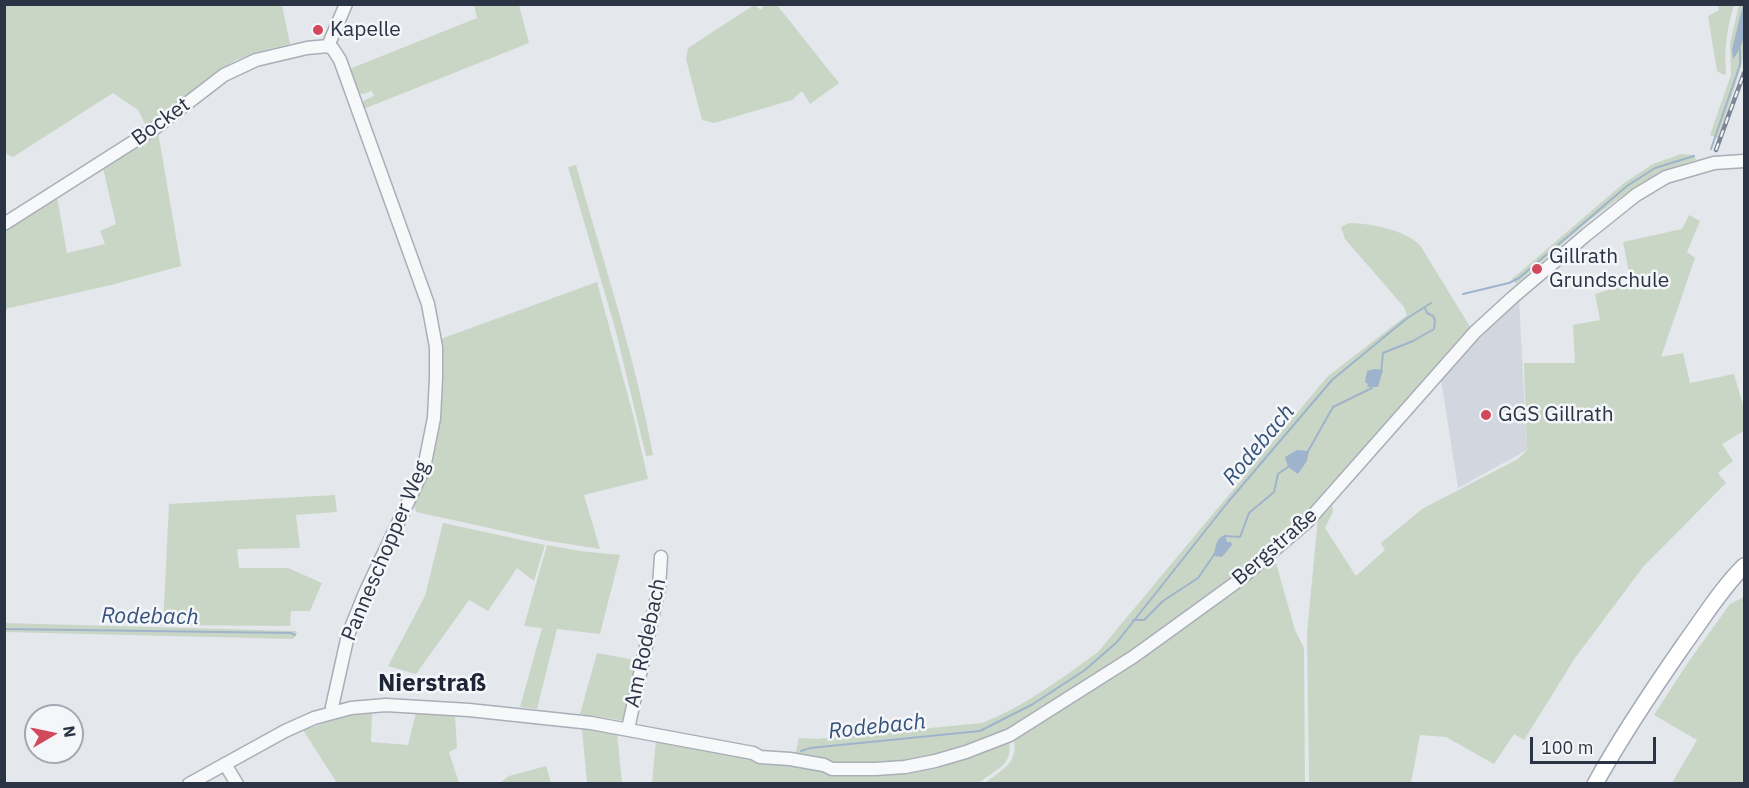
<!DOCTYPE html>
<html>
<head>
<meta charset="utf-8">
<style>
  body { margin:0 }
  #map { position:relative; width:1749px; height:788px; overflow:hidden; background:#e4e7ec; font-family:"IBM Plex Sans",sans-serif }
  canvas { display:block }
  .frame { position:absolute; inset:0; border:6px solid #2b3445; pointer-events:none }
  .north { position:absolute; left:24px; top:704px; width:60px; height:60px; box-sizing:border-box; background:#f4f6f9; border:2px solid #a4a8b1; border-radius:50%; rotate:81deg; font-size:16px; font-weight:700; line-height:24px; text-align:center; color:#2b3445 }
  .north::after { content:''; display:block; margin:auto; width:21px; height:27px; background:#d1495b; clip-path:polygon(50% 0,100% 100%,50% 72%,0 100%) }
  .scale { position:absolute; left:1530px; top:737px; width:126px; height:27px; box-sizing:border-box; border:3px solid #2b3445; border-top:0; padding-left:8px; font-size:18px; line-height:21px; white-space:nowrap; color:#2b3445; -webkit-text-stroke:4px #f4f6f9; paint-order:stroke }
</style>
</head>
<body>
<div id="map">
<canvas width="1749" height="788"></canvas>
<div class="frame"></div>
<div class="north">N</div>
<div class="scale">100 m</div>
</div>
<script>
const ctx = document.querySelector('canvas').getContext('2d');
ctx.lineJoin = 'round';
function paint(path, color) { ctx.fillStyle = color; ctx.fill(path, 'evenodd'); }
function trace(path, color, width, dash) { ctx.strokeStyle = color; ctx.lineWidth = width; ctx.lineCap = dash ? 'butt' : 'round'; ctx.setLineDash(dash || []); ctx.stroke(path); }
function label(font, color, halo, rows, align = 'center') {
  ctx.font = font + ' "IBM Plex Sans",sans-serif'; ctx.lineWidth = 5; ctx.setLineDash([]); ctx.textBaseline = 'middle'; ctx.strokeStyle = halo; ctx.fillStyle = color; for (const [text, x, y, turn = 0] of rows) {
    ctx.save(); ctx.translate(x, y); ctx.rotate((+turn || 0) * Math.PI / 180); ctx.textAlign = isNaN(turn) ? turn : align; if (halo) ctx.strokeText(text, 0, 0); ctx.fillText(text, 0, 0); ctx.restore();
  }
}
paint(new Path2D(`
  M1519 299 1527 450 1458 488 1441 379 1461 356Z`), '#d2d6de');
paint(new Path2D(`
  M4 5H282L290 44 257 52 234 61 146 126 138 110 113 93 13 157 5 153Z
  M474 5H519L529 43 361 110 360 105 365 100 374 96 372 91 363 94 356 93 347 70 477 18Z
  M754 5 761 10 764 5H777L839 83 810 104 802 91 792 100 714 123 702 120 686 59 688 48Z
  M1718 5H1734C1727 28 1724 48 1726 73L1724 75 1717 71 1708 16 1719 10Z
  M1739 5H1744V56L1719 139 1710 135 1731 75 1730 43Z
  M158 132 181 266 111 285 5 309 4 229 57 197 67 253 105 244 100 231 116 224 103 168Z
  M1681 154 1694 155 1696 160C1628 178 1569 240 1516 284L1512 279 1624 183 1653 164Z
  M576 165C603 261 635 357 653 455L646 456 615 328 568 167Z
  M1689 215 1700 221 1687 252 1695 258 1661 357 1683 353 1690 383 1734 374 1744 408V431L1722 444 1733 461 1718 473 1726 483 1643 567 1575 658 1524 740 1514 734 1494 764 1446 737 1420 735 1411 783 1309 784 1307 633 1318 518 1332 504 1333 512 1325 528 1356 576 1385 550 1381 543 1422 509 1518 459 1527 450 1524 363H1575L1573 325 1600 320 1595 294 1631 283 1623 242 1682 229Z
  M1349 223C1373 224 1402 229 1420 245L1472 330 1322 498 1285 536 1229 581 1048 709 1007 731C1015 765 1004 763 979 783L652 784 656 739 793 764 799 738 817 739 982 723C1025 706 1061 679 1098 652L1327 377 1407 315 1404 307 1345 239 1341 227Z
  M597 282 634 418 648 479 584 495 600 549 549 541 416 512 413 501 419 489 438 340Z
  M335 495 337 512 296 515 300 548 237 549 239 568H288L322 583 310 611H291L290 626 163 625 169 504Z
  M443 523 545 545 534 581 517 568 488 611 469 600 416 674 388 666 425 596Z
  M547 545 580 551 620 555 600 634 557 629 537 709 520 707 542 628 524 626Z
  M1274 556 1295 630 1304 648 1305 783 984 784C1003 768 1018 765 1014 738L1100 685Z
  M1744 597V783H1672L1697 740 1654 715 1689 661 1730 604Z
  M4 623 296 631 297 633 293 639 5 632Z
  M597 653 640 661 626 721 580 714Z
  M372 713 371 742 408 745 416 713 455 716 457 748 449 752 459 783H337L303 730 347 716Z
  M582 729 617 733 622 783H587Z
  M546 766 551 783H500L509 776Z`), '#c9d6c5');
paint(new Path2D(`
  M1743 5H1744C1744 27 1748 40 1733 59L1732 49Z
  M1374 369 1383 370 1378 387H1367L1368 384 1365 382 1367 371Z
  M1297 450 1309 451 1307 461 1298 474 1288 467 1285 457Z
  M1225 535 1227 542H1231L1232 545 1222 557 1214 556C1215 548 1216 537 1225 535Z`), '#9fb4cc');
trace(new Path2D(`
  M1711 149 1740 65V49
  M1463 294 1509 283 1519 278 1627 186 1655 168 1694 156
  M1381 373 1383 353 1413 341 1434 329 1435 320 1433 316 1427 313 1425 308
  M1307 453 1333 407 1372 388
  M1225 536 1240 537 1249 513 1274 492 1278 474 1288 467
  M1133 620H1144L1163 601 1198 578 1216 552
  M4 629 291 633 295 635
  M801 751 810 748 980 731 1033 704 1085 670 1117 642 1228 502 1332 380 1406 319 1431 303`), '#9fb4cc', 2);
const minor = new Path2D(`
  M328 46 333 49 340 60 428 304 436 347V378L434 418 424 468 365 593 348 635 332 707 334 712
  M328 46 346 4
  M4 224 155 128 224 75 256 60 307 48 328 46
  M628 729 659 587 661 557
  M225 764 237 784
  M189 784 285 731 314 718 351 708 386 705 469 710 591 723 753 753 760 757 790 759 824 765 832 769H875L905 767 935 761 966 752 1010 735 1133 657 1176 626 1238 581 1308 521 1475 332 1512 298 1586 235 1636 195 1666 177 1714 163 1744 161`);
const major = new Path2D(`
  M1595 784C1622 735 1653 689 1685 643 1704 617 1721 589 1744 566`);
trace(minor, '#a9aeb7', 15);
trace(major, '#a3abb8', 18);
trace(minor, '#f7f8fa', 12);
trace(major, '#fff', 15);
const rail = new Path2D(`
  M1716 150 1744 73`);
trace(rail, '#7d8696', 4.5);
trace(rail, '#f4f6f9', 2, [7]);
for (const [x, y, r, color] of [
  [318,30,6,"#d1495b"],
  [1537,269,6,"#d1495b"],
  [1486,415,6,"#d1495b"]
]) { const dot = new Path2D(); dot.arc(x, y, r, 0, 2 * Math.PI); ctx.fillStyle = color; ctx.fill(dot); trace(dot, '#f4f6f9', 2); }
label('21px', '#2b3445', '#f4f6f9', [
  ["Kapelle",330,30],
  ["Gillrath",1549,257],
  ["Grundschule",1549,281],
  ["GGS Gillrath",1498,415]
], 'left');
label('21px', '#2b3445', '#f4f6f9', [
  ["Bocket",161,122,-36],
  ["Bergstraße",1275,547,-41],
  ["Panneschopper Weg",386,551,-67],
  ["Am Rodebach",646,643,-78]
]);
label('italic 22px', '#34527a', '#f4f6f9', [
  ["Rodebach",1259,445,-50],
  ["Rodebach",150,617,1],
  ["Rodebach",877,727,-6]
]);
label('bold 24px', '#1d2536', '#f4f6f9', [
  ["Nierstraß",432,684]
]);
</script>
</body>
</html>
